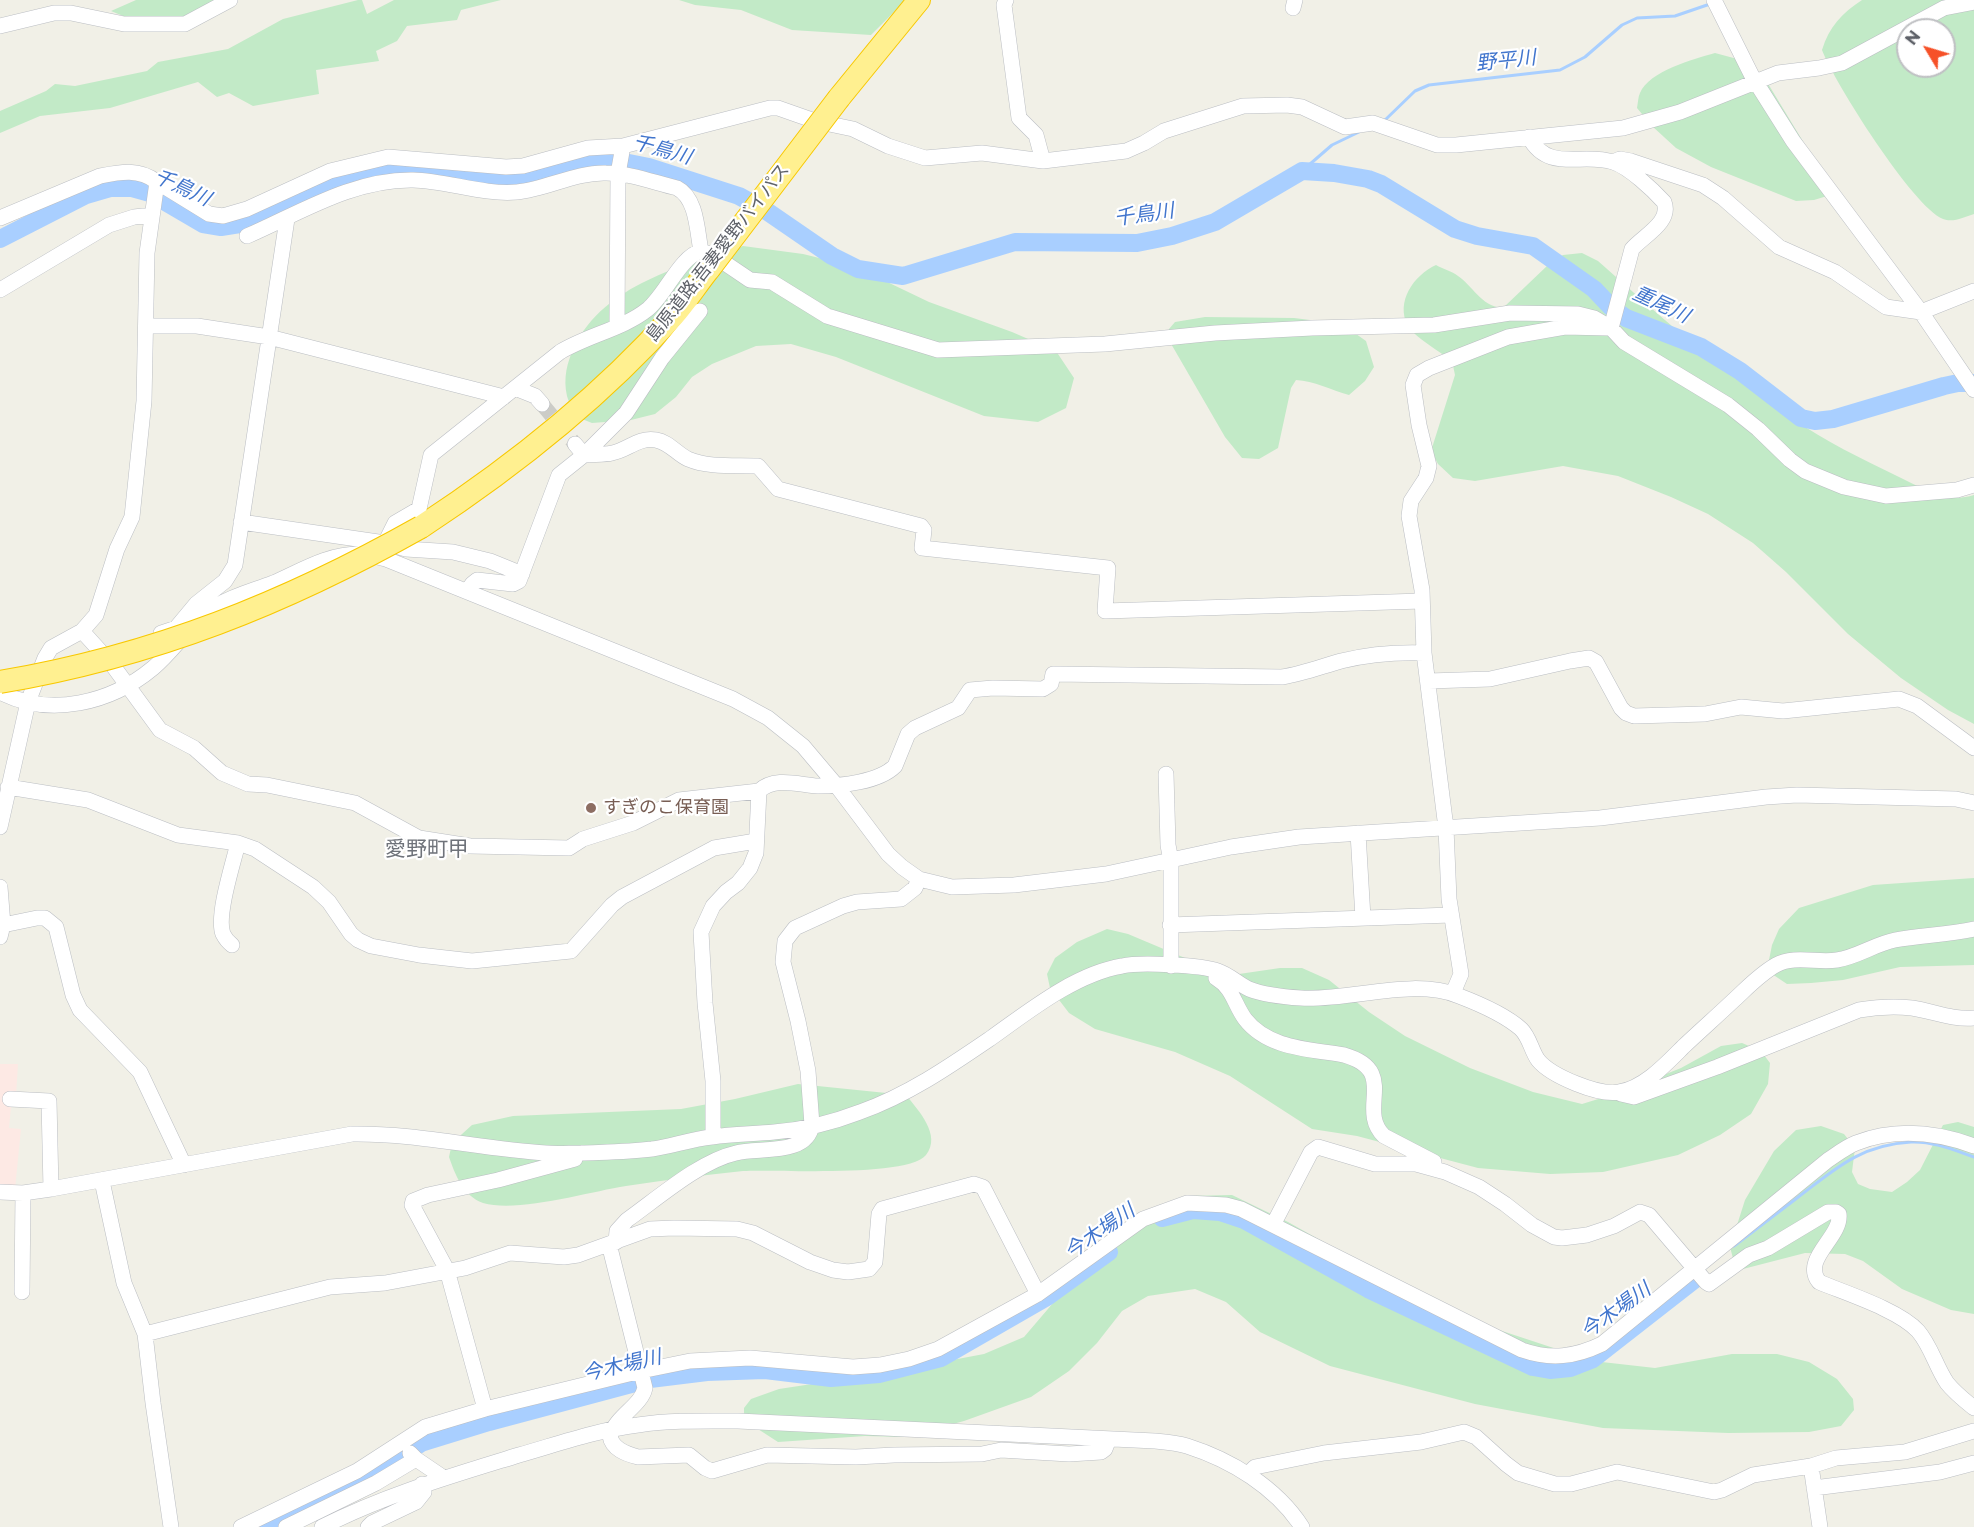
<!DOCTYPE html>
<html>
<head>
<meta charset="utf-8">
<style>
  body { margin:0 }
  #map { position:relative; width:1974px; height:1527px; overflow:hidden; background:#f1f0e7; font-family:Montserrat,sans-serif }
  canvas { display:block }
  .north { position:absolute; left:1896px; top:18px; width:60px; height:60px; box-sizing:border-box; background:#fff; border:2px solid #bfc0c3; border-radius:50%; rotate:308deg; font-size:16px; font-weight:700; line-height:24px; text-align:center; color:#5e6168 }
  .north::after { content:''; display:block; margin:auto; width:21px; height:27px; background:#f65128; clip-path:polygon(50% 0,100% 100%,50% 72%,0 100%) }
</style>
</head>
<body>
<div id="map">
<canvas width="1974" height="1527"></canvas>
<div class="north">N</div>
</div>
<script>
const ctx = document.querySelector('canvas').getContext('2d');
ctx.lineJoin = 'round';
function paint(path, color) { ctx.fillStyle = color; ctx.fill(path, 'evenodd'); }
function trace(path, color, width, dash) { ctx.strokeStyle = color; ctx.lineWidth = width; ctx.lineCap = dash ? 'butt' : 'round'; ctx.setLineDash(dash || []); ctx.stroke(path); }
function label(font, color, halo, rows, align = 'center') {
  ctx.font = font + ' Montserrat,"Noto Sans JP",sans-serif'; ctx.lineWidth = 4.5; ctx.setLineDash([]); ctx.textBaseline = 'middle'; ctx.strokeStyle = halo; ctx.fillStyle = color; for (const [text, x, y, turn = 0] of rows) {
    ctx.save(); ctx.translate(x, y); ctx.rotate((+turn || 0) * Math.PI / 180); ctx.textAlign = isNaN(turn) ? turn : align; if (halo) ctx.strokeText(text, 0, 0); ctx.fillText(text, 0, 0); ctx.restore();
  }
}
paint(new Path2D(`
  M0 1064H18L16 1096H12L9 1128 21 1129 15 1189 0 1188Z`), '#fde9e4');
paint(new Path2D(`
  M136 0H215L185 18H128L111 11Z
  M358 0H362L367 14 394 0H501L461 10 457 20 407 26 397 41 376 51 379 61 316 70 319 94 253 106 229 93 217 97 198 82 110 108 40 116 0 133V111L46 91 55 84 75 86 147 71 158 62 228 49 283 19Z
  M679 0H906L871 35 792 30 741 10 695 5Z
  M1862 0H1974V214C1964 217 1953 223 1943 219 1913 207 1834 82 1822 50 1829 27 1842 13 1862 0ZM1908 30H1944V66H1908Z
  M1715 53 1741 60 1767 82 1827 181V196L1814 200 1796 201 1711 167 1676 148 1652 126 1637 108C1638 103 1638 97 1640 93 1649 71 1694 59 1715 53Z
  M743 246 803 254 856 267 929 302 1012 332 1056 351 1074 378 1066 408 1038 422 984 416 836 357 791 344 756 346 712 364 692 377 676 397 655 414 631 420 592 423 577 417C574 411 569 403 567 396 563 378 567 363 574 347 605 284 682 266 743 246Z
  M1582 253 1598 261C1660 316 1723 373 1793 419 1825 441 1862 459 1897 476 1923 488 1945 504 1974 495V724L1948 710 1901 678 1848 634 1786 572 1753 543 1708 514 1671 497 1618 476 1563 466 1475 481 1453 478 1438 464 1431 451 1455 375 1452 361C1443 354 1412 335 1408 326 1395 302 1414 275 1436 265 1443 269 1452 271 1458 276 1472 285 1484 310 1504 307L1548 265 1563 255Z
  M1205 317 1294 318 1342 324 1366 341 1374 367 1365 381 1349 395C1331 390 1314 381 1296 380L1291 388 1278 448 1259 459 1242 458 1225 437 1170 342 1169 329 1175 322Z
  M1974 878V965L1900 967 1843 980 1811 983 1787 984 1772 974 1769 960 1772 945 1779 929 1799 908 1873 885Z
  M1107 929 1128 934 1204 966 1239 974 1280 968H1302L1329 980 1369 1012 1405 1036 1470 1068 1533 1092 1582 1104 1621 1092 1681 1068 1721 1046 1742 1043 1761 1051 1770 1063 1768 1084 1751 1114 1720 1135 1678 1155 1603 1172 1550 1174 1478 1168 1357 1136 1312 1129 1230 1076 1175 1052 1095 1029 1069 1013 1050 988 1047 974 1055 958 1077 942Z
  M798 1084 906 1095C918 1110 942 1135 926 1155 907 1178 776 1169 743 1171 704 1175 665 1180 626 1186 588 1192 518 1213 483 1203 463 1196 455 1174 449 1157L452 1143 472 1125 513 1116 681 1109 735 1099Z
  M1958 1122 1974 1127V1314L1951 1310 1902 1289 1863 1261 1845 1254 1805 1253 1743 1269 1734 1262 1730 1247 1745 1200 1774 1151 1796 1130 1821 1126 1844 1134 1855 1148 1852 1172 1858 1184 1870 1189 1892 1192 1907 1182 1920 1170 1943 1125Z
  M1232 1195 1288 1222 1409 1290 1493 1328 1593 1361 1655 1368 1732 1354H1777L1809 1362 1837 1379 1853 1399 1854 1410 1841 1426 1809 1432 1728 1433 1603 1428 1475 1404 1330 1366 1260 1332 1226 1302 1195 1289 1148 1296 1122 1311 1097 1343 1069 1371 1031 1397 964 1421 905 1437 865 1436 778 1442 744 1420V1408L751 1399 779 1389 878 1374 984 1354 1024 1337 1065 1289 1118 1232 1188 1196Z`), '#c2eac7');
trace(new Path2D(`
  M1384 121 1415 91 1429 85 1560 70 1585 57 1622 25 1637 18 1675 16 1710 4
  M1302 171 1332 145 1359 132
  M1734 1246C1755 1230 1776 1214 1797 1198 1835 1169 1860 1145 1911 1142 1933 1141 1954 1150 1974 1157`), '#a9cfff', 3);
trace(new Path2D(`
  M0 239 86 195 110 188H132L150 193 203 224 221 227 246 223 361 172 384 168 514 182 573 165 614 160 649 167 739 196 768 212 832 256 858 269 903 276 1015 242 1137 243 1172 236 1215 222 1302 171 1334 173 1368 179 1381 184 1455 229 1477 236 1533 246 1594 289 1611 307 1626 318 1701 347 1740 371 1801 418 1815 421 1833 419 1944 386 1958 383H1974
  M1162 1218 1193 1210 1220 1212 1244 1220 1368 1289 1533 1367 1550 1370 1570 1368 1593 1359 1698 1277
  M267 1527 374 1475 421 1443 489 1422 650 1379 707 1372 765 1370 831 1378 879 1374 941 1358 1047 1297 1109 1252`), '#a9cfff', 18);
trace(new Path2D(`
  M542 404 575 444`), '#ccccc7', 15, [15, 8]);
const minor = new Path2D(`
  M1006 0 1004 5 1019 118 1036 135 1043 161
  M1714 0 1752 76 1793 141 1921 312 1974 390
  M1293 8 1295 0
  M0 26 54 13H71L124 24H185L230 0
  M1529 137C1548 173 1582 152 1613 162 1629 167 1653 190 1664 202 1672 222 1643 236 1632 249L1611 328
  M1613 162 1620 159 1631 161 1703 185 1723 198 1779 247 1835 272 1886 307 1921 312 1974 291
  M157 182 209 214 223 216 247 209 330 171 388 157 506 167 523 166 588 148 623 146 770 108H778L815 121 853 129 888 146 925 158 982 153 1043 161 1126 151 1144 143 1164 131 1243 106 1287 105 1302 107 1345 127 1373 123 1437 145H1456L1623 128 1680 112 1778 73 1819 68 1842 63 1944 8 1974 2
  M0 218 100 176C120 172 139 168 157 182L147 253 144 401 132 517 117 549 96 615 82 631 51 648 45 658 28 702 0 827
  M247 236C300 213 353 179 413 180 448 181 483 195 517 192 547 189 576 172 606 173 630 173 655 183 677 188 697 198 697 231 701 251
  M0 290 109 225 134 217 152 215
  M617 325 618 174 623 146
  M147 326H197L269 337 504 397
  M515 388 535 396 542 404
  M575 444 584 455C594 454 604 455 612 453 628 450 638 437 656 440 669 442 677 454 688 459 709 468 735 465 758 466L778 489 921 526 924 530 922 548 1108 568 1105 611 1422 601
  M241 522 385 543 406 549 453 552 490 561 522 574
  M385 543 395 523 419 509 431 455 560 352C588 335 623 329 648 309 666 294 680 257 701 251L713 255 750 280 772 282 827 316 938 350 1105 344 1215 333 1312 328 1434 325 1510 313 1578 314 1594 318 1611 328 1624 342 1728 405 1758 429 1790 460 1805 471 1844 487 1886 496 1957 490 1974 485
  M468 592 472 584 477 580 513 584 519 581 559 475 584 455 626 413 662 358 700 311
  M82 631 111 663 160 730 194 748 222 773 248 784 267 785 355 803 419 838 470 846 569 848 583 839 633 823 679 800 759 791C775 776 799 785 818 786 841 786 879 782 895 766L908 734 915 728 958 708 970 690 993 688 1043 689 1051 684 1053 674 1282 677C1302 674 1320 667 1341 661 1370 654 1394 652 1424 653
  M161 633 176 628 196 604 225 581 235 565 287 219
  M1429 681 1490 679 1570 661 1589 658 1596 662 1621 708 1626 713 1634 716 1705 714 1741 707 1783 711 1899 699 1917 706 1974 748
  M0 692C50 718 111 703 153 668 176 649 192 620 218 605 235 595 255 590 273 583 301 571 327 554 359 554 367 554 377 557 386 559L733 699 768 718 803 746 836 785 888 854 902 867 919 879 952 887 1014 885 1106 874 1231 847 1299 837 1600 818 1766 797 1797 795 1956 799 1974 803
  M1166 774 1168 845 1171 861V966
  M8 787 88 800 178 835 238 843 255 849 313 887 329 902 351 934 358 940 371 946 419 955 472 961 571 951 612 905 622 897 714 848 756 841
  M1358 833 1363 918
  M0 887 3 925 0 937
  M3 925 37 918H45L56 927 73 995 80 1010 140 1072 184 1165
  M1170 925 1451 915
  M232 945C228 942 225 938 223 934 216 916 233 864 238 843
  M1216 978C1233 988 1234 1004 1245 1019 1268 1049 1310 1049 1344 1055 1400 1071 1356 1109 1384 1136L1434 1162
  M1453 993 1461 974 1449 899 1446 828 1424 653 1422 590 1409 516 1411 501 1426 478 1429 466 1419 425 1413 385 1417 375 1429 368 1508 337 1565 327 1608 328
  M1621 1094 1634 1097 1717 1067 1859 1010C1877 1007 1894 1006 1912 1008 1933 1011 1952 1020 1974 1018
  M10 1099 49 1101 51 1189
  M713 1136V1081L705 1003 701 932 713 906 726 892 738 883 750 868 756 853 759 791
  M102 1181 124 1283 145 1334 153 1403 171 1527
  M0 1192 23 1193 51 1189 352 1134C417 1133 481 1149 546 1153 557 1154 569 1153 581 1153 605 1152 628 1152 652 1149 672 1146 692 1139 712 1137 733 1134 754 1134 774 1132 802 1130 834 1122 860 1112 908 1095 950 1066 991 1038 1029 1011 1075 974 1122 966 1140 962 1201 965 1218 971 1230 975 1238 984 1249 989 1264 995 1285 997 1301 998 1352 1001 1412 977 1459 996 1480 1004 1504 1014 1521 1029 1530 1038 1531 1050 1538 1060 1551 1076 1599 1096 1619 1092 1644 1088 1666 1064 1683 1047 1700 1031 1718 1015 1735 999 1748 987 1760 974 1776 965 1794 955 1817 963 1837 960 1857 957 1875 944 1895 940 1921 935 1948 935 1974 929
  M1273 1225 1311 1152 1318 1147 1375 1164H1416L1445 1172 1479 1187 1505 1204 1532 1225 1554 1237 1562 1238 1587 1235 1614 1226 1640 1212 1649 1215 1706 1282 1709 1284 1749 1255 1768 1248 1828 1212H1836L1839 1214C1842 1237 1801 1259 1819 1282 1845 1293 1899 1310 1918 1331 1931 1346 1936 1367 1947 1383 1955 1393 1964 1400 1974 1408
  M616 1242 617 1231 627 1220C658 1198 700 1161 736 1153 760 1147 807 1156 812 1125L808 1071 798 1021 783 962 785 941 795 928 843 906 857 902 901 899 915 888 919 879
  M609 1244 645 1388C641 1406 617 1415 610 1436 612 1449 626 1454 638 1457L689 1455 705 1468 712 1471 767 1455 856 1457 894 1455 982 1454 1001 1450 1069 1454 1101 1452 1105 1449 1109 1439
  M22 1292 23 1193
  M145 1334 330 1287 385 1283 465 1268 510 1253 564 1257 578 1255 650 1229 674 1228 737 1229 753 1233 810 1262 833 1270 848 1272 869 1269 875 1262 879 1214 882 1209 974 1184 983 1187 1038 1294
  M485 1409 447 1270 412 1205 413 1201 428 1195 498 1180 575 1159
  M410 1453 416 1459 444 1478
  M1811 1466 1820 1527
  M1248 1474 1255 1467 1324 1453 1421 1442 1464 1432 1476 1437 1506 1464 1518 1473 1555 1484H1571L1617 1472 1714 1492 1722 1490 1753 1475 1811 1466 1836 1458 1905 1452 1974 1431
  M1814 1488 1940 1472 1974 1463
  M241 1527 357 1471 425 1427 485 1409 641 1371 690 1361 750 1358 853 1367 880 1365 909 1359 938 1349 1038 1294 1143 1219 1187 1203 1226 1205 1241 1209 1522 1350C1551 1360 1575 1357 1602 1344L1828 1160C1837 1154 1846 1147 1856 1143 1895 1128 1936 1132 1974 1146
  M286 1527 376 1483 416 1459
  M322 1527C385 1495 451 1476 519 1455 558 1444 597 1430 638 1425 671 1420 705 1421 738 1421L1155 1441C1165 1442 1177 1443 1187 1446 1231 1460 1276 1487 1302 1527
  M368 1527 372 1523 416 1502 424 1492 422 1484`);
const highway = new Path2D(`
  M839 98 919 0
  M421 527C514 466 599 399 673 316 686 301 697 284 709 269`);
trace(minor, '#bbbec3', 16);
trace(highway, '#f8c800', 24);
trace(minor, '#fff', 15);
trace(highway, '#fff090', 22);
const highwayBridge = new Path2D(`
  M709 269 839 98
  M0 682C154 656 286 603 421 527`);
trace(highwayBridge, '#f8c800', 24, []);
trace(highwayBridge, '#fff090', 22);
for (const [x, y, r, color] of [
  [591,808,6,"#8d6e63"]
]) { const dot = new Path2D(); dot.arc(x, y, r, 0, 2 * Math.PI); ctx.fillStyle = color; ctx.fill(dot); trace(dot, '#fff', 2); }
label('18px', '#5e6168', '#fff', [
  ["島原道路;吾妻愛野バイパス",718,253,-52]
]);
label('18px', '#785e54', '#fff', [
  ["すぎのこ保育園",603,808]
], 'left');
label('italic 20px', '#4175cd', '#fff', [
  ["野平川",1506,61,-6],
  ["千鳥川",662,150,16],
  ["千鳥川",182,188,25],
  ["千鳥川",1144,215,-8],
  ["重尾川",1661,305,25],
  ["今木場川",1100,1232,-35],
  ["今木場川",1616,1311,-36],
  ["今木場川",622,1366,-13]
]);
label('21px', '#6f737a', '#fff', [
  ["愛野町甲",427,850]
]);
</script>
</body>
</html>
